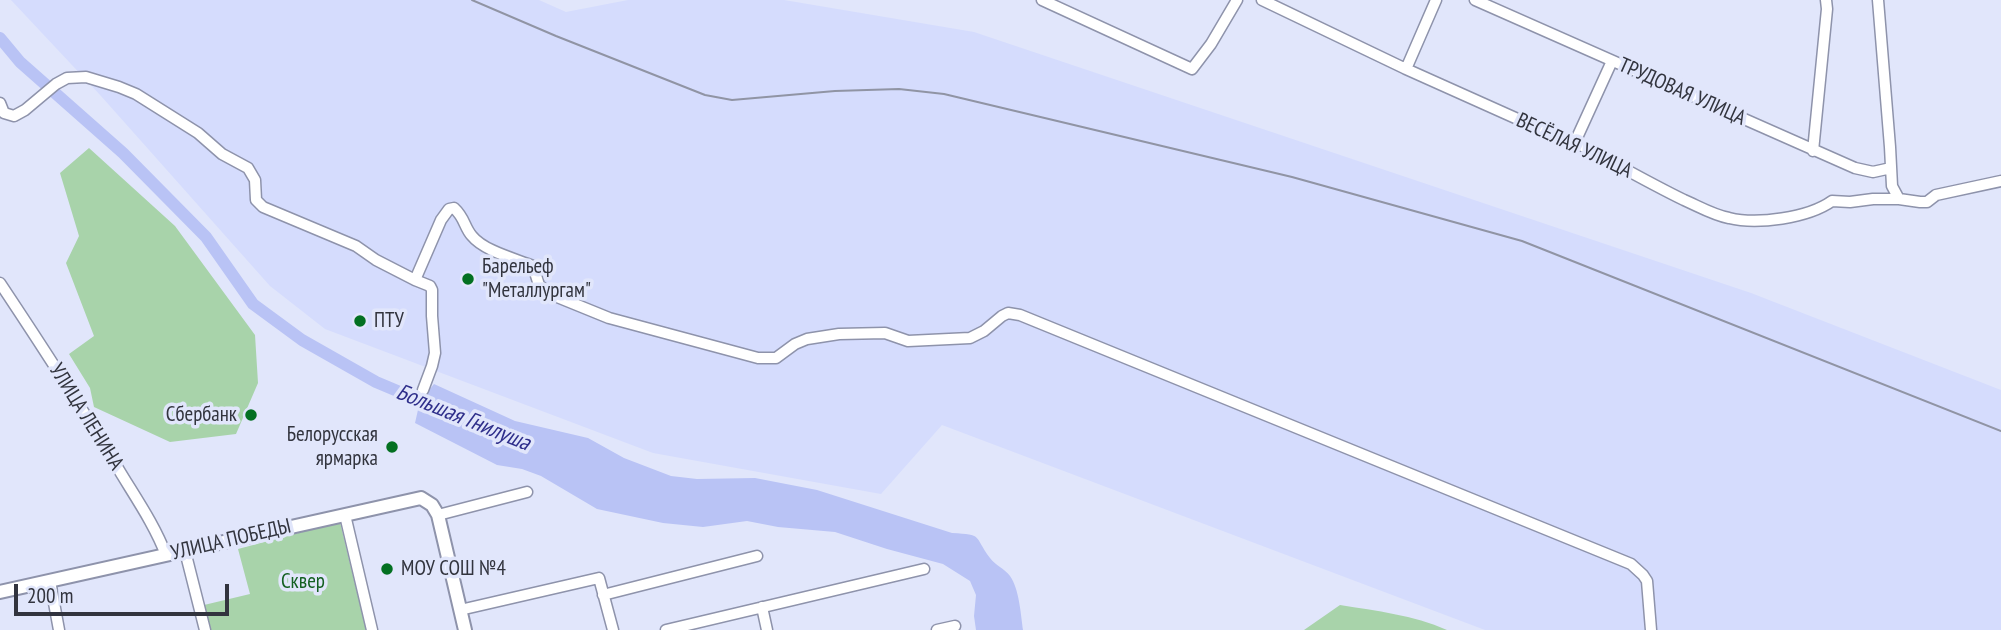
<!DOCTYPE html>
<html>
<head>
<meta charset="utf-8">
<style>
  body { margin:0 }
  #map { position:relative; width:2001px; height:630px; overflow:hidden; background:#e1e6fb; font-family:"PT Sans Narrow",sans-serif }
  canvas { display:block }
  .scale { position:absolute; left:14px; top:584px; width:215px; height:32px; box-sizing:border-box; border:4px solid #32343e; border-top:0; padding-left:9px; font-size:21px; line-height:24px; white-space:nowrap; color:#32343e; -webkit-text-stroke:5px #e1e6fb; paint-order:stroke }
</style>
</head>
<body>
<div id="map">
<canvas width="2001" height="630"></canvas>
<div class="scale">200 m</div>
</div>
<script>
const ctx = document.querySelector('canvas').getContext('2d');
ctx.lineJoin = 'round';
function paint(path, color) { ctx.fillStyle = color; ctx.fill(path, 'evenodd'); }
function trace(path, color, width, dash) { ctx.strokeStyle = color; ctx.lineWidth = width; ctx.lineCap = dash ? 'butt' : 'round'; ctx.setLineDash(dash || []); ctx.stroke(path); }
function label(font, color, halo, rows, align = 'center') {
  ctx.font = font + ' "PT Sans Narrow",sans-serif'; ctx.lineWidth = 7; ctx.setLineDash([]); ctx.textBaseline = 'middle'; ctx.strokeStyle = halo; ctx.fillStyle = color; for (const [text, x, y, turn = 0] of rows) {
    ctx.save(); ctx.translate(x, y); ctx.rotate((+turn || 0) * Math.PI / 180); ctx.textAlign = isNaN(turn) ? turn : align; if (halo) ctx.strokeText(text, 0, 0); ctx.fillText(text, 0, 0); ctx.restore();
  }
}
paint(new Path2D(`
  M11 0H539L566 12 628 0H784L974 32 1751 293 2001 390V630H1485L942 425 881 494 653 453 325 329 270 286 101 96Z`), '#d5dcfd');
paint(new Path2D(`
  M89 148 175 226 255 335 258 383 236 434 170 442 94 407 90 388 69 354 94 336 66 263 79 236 60 173Z
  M340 522 366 630H209L204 605 250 594 238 549Z
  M1340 605C1377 611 1413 615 1447 630H1304Z`), '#a8d3aa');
paint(new Path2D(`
  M434 384 515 421 588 438 624 458 671 476 697 479 755 478 817 490 952 533C984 535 973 535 990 558 995 565 1005 569 1010 576 1019 588 1021 615 1023 630H976L974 616 976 595 970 581 943 564 887 549 835 532 778 527 747 521 703 527 663 523 597 509 541 476 522 469 497 465 415 423 420 401Z`), '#b9c3f5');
trace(new Path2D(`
  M0 38 20 62 123 153 206 237 253 304 302 340 376 382 433 406`), '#b9c3f5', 12);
const minor = new Path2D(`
  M1042 0 1192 69 1211 44 1237 0
  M1262 0 1406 69 1560 138 1575 142C1611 161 1647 182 1684 200 1698 206 1713 215 1729 218 1757 225 1808 218 1832 201L1850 202 1873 199H1899L1920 202H1927L1936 195 2001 181
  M1475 0 1855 168 1873 172 1891 168
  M1878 0 1890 147 1892 186 1899 199
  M1406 69 1436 0
  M0 103 4 113 14 116 25 110 56 84 67 78 86 77 119 87 136 94 198 133 222 154 248 168 255 180 256 200 263 207 356 246 376 260 415 280 430 286 432 290V316L435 353 432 366 423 390
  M1575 142 1612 61
  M1813 151 1827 9 1826 0
  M415 280 441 220 449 209 454 208C465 218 464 227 472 236 484 251 516 259 533 266L539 285 550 294 609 318 758 358H776L795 344 807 339 839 334 885 333 908 341 970 338 984 331 1002 316 1008 313 1020 315 1631 564 1643 575 1647 581 1651 630
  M0 283C40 343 79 403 116 465 133 494 154 523 166 555
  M345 515 372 630
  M438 515 527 492
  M185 551 205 630
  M50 581 59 630
  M603 595 757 556
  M762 607 767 630
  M460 610 599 578 613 630
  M666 630 924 569
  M937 630 955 626`);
const major = new Path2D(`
  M0 592 421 498 432 505 438 515 465 630`);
trace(minor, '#8e93ab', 13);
trace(major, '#8e93ab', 16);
trace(minor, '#fff', 10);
trace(major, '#fff', 12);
trace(new Path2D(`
  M472 0 556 36 705 95 732 100 835 91 899 89 944 94 1292 177 1522 241 2001 431`), '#9094a4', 2);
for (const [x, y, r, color] of [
  [468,279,7,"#037021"],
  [360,321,7,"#037021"],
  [251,415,7,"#037021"],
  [392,447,7,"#037021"],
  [387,569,7,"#037021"]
]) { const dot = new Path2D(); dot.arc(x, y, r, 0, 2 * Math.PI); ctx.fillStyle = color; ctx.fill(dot); trace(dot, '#e1e6fb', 2.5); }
label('21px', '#32343e', '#e1e6fb', [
  ["ТРУДОВАЯ УЛИЦА",1682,92,24],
  ["ВЕСЁЛАЯ УЛИЦА",1574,146,25],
  ["УЛИЦА ЛЕНИНА",86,417,58],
  ["УЛИЦА ПОБЕДЫ",231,540,-13]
]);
label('21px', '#32343e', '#e1e6fb', [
  ["Барельеф",482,267],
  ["\"Металлургам\"",482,291],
  ["ПТУ",374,321],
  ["Сбербанк",237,415,"right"],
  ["Белорусская",378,435,"right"],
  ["ярмарка",378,459,"right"],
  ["МОУ СОШ №4",401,569]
], 'left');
label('21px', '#146022', '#e1e6fb', [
  ["Сквер",303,582]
]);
label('italic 23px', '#2f2f8b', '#e1e6fb', [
  ["Большая Гнилуша",463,418,22]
]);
</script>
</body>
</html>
